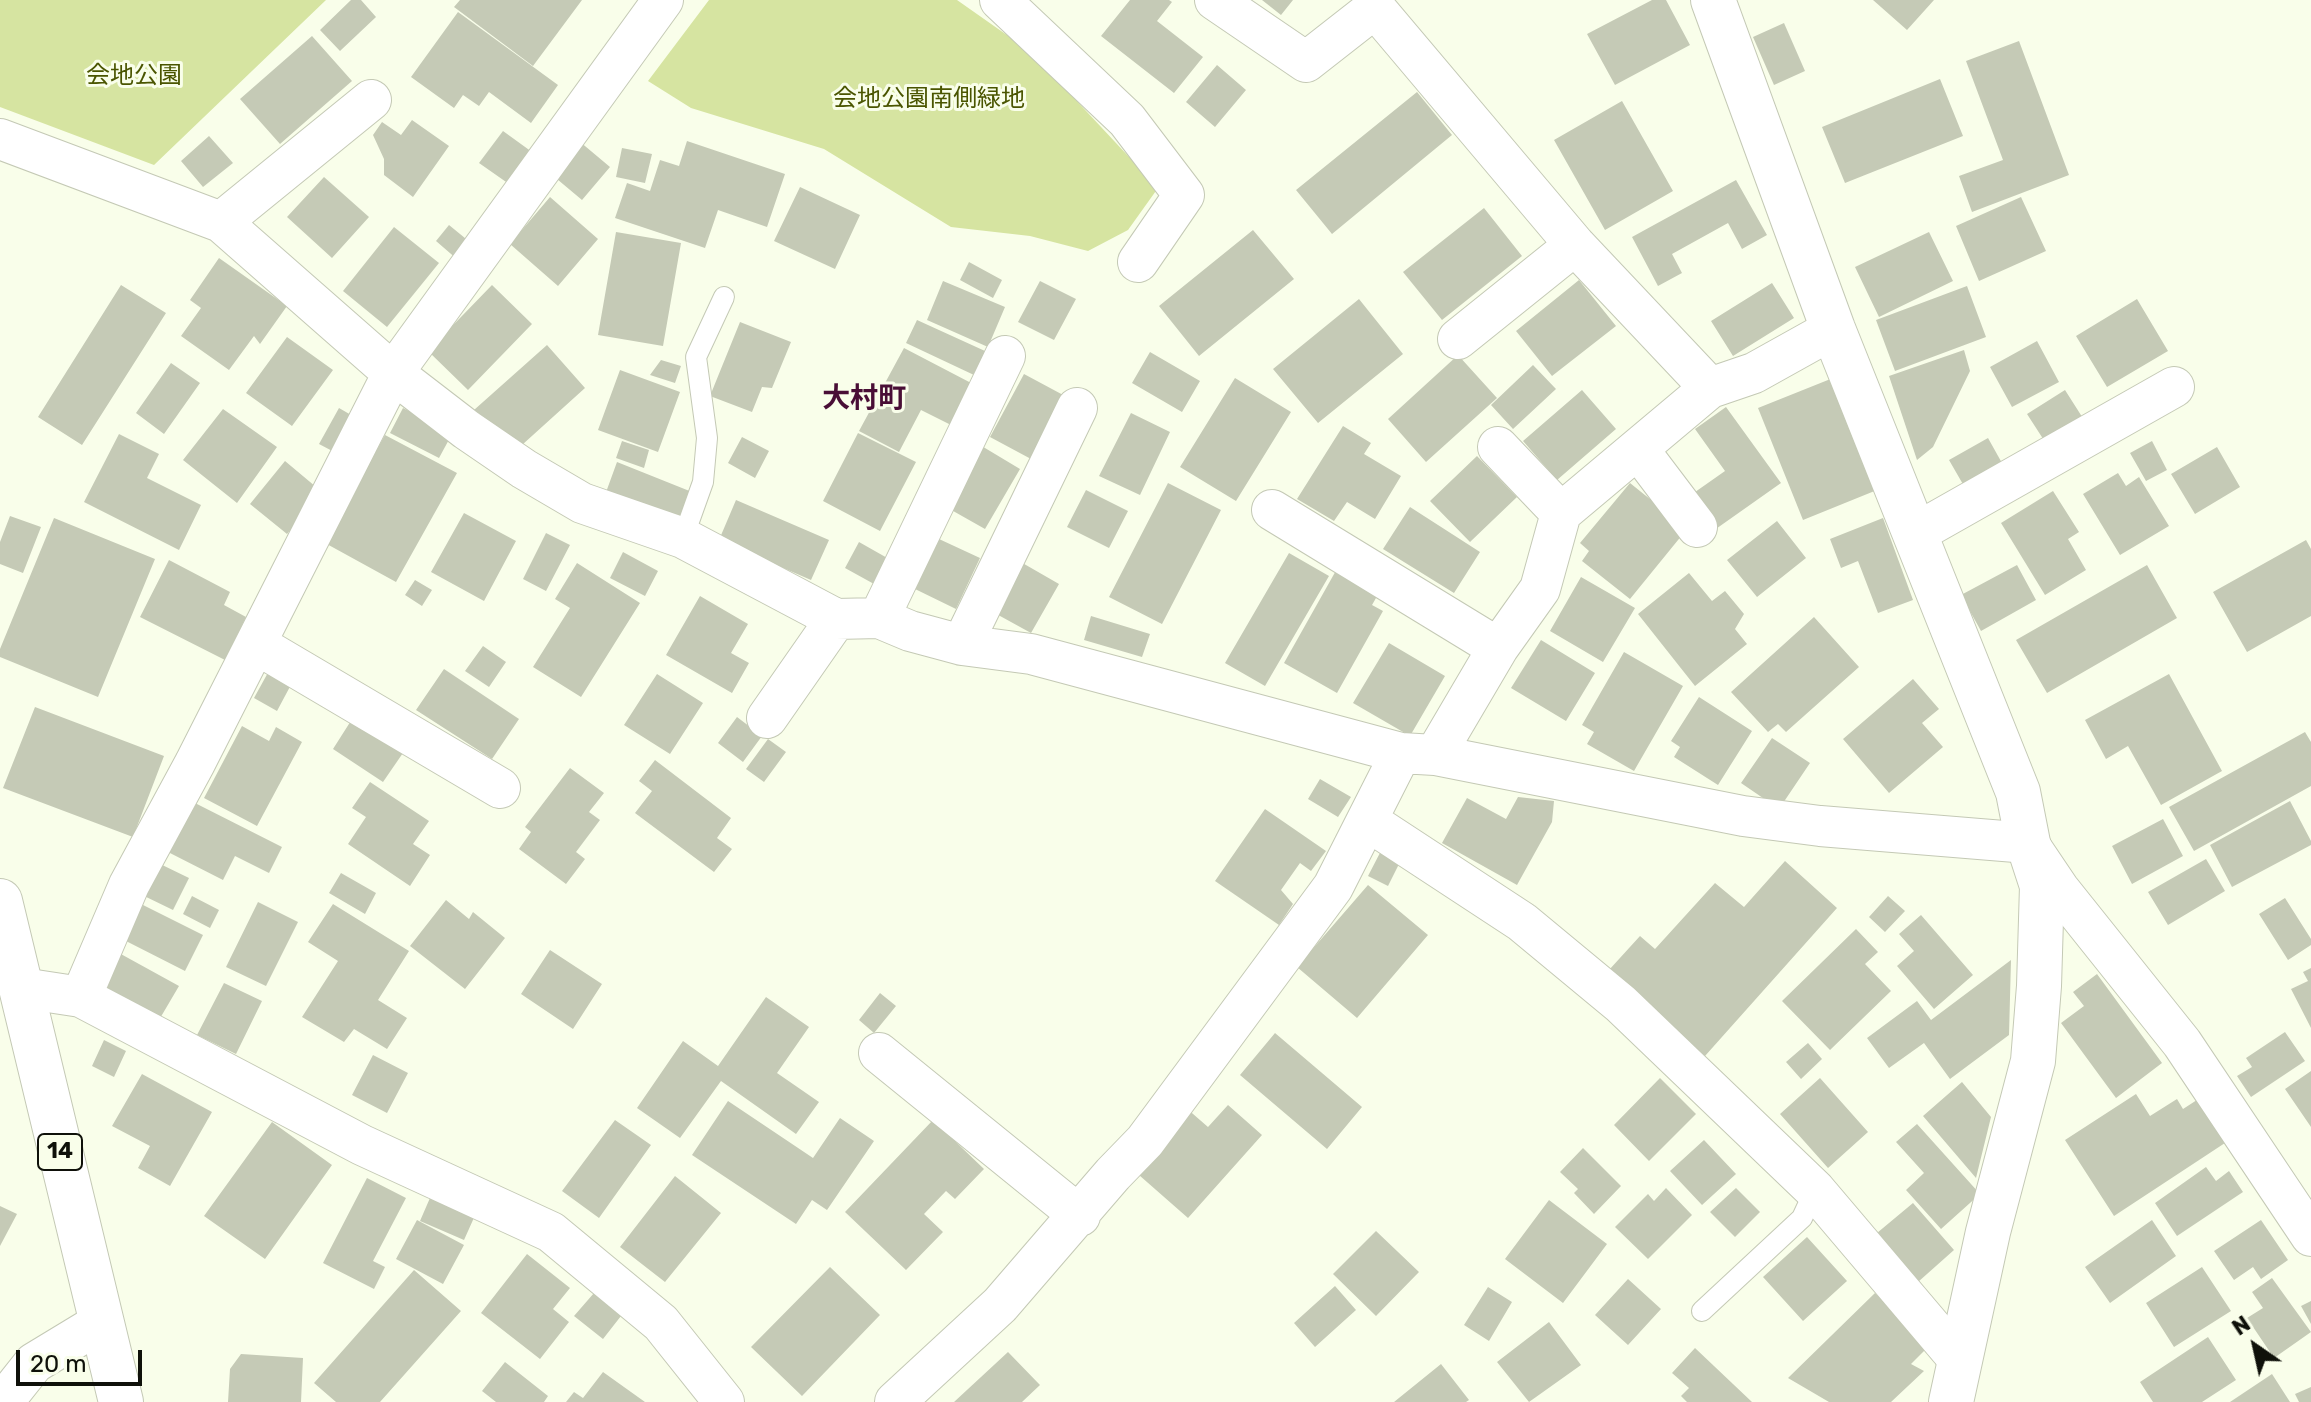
<!DOCTYPE html>
<html>
<head>
<meta charset="utf-8">
<style>
  body { margin:0 }
  #map { position:relative; width:2311px; height:1402px; overflow:hidden; background:#f9feea; font-family:Rubik,sans-serif }
  canvas { display:block }
  .north { position:absolute; left:2215px; top:1306px; width:80px; height:80px; -webkit-text-stroke:6px #f9feea; paint-order:stroke; rotate:326deg; font-size:22px; font-weight:700; line-height:32px; text-align:center; color:#0f110a }
  .north::after { content:''; display:block; margin:auto; width:28px; height:36px; background:#0f110a; clip-path:polygon(50% 0,100% 100%,50% 72%,0 100%) }
  .scale { position:absolute; left:16px; top:1350px; width:126px; height:36px; box-sizing:border-box; border:4px solid #0f110a; border-top:0; padding-left:10px; font-size:24px; line-height:28px; white-space:nowrap; color:#0f110a; -webkit-text-stroke:6px #f9feea; paint-order:stroke }
</style>
</head>
<body>
<div id="map">
<canvas width="2311" height="1402"></canvas>
<div class="north">N</div>
<div class="scale">20 m</div>
</div>
<script>
const ctx = document.querySelector('canvas').getContext('2d');
ctx.lineJoin = 'round';
function paint(path, color) { ctx.fillStyle = color; ctx.fill(path, 'evenodd'); }
function trace(path, color, width, dash) { ctx.strokeStyle = color; ctx.lineWidth = width; ctx.lineCap = dash ? 'butt' : 'round'; ctx.setLineDash(dash || []); ctx.stroke(path); }
function label(font, color, halo, rows, align = 'center') {
  ctx.font = font + ' Rubik,"Noto Sans JP",sans-serif'; ctx.lineWidth = 6; ctx.setLineDash([]); ctx.textBaseline = 'middle'; ctx.strokeStyle = halo; ctx.fillStyle = color; for (const [text, x, y, turn = 0] of rows) {
    ctx.save(); ctx.translate(x, y); ctx.rotate((+turn || 0) * Math.PI / 180); ctx.textAlign = isNaN(turn) ? turn : align; if (halo) ctx.strokeText(text, 0, 0); ctx.fillText(text, 0, 0); ctx.restore();
  }
}
paint(new Path2D(`
  M0 0H326L154 165 0 107Z
  M709 0H957L1031 52 1158 188 1128 230 1088 251 1030 236 951 227 824 149 691 108 648 81Z`), '#d6e4a1');
paint(new Path2D(`
  M351 0H361L376 17 340 51 320 30Z
  M460 0H582L533 66 454 7Z
  M1130 0H1169L1172 2 1157 21 1203 57 1174 93 1101 36Z
  M1262 0H1293L1281 15Z
  M1652 0H1666L1690 45 1615 85 1587 34Z
  M1873 0H1934L1907 30Z
  M458 12 558 85 531 123 489 92 479 106 463 95 454 108 411 77Z
  M1784 23 1805 71 1774 85 1753 37Z
  M312 36 352 81 280 144 240 99Z
  M2019 41 2069 175 1972 212 1959 176 2003 160 1966 61Z
  M1217 65 1246 90 1215 127 1186 102Z
  M1940 79 1963 136 1845 183 1822 127Z
  M1417 92 1452 135 1332 234 1296 190Z
  M1622 101 1673 191 1605 230 1554 140Z
  M412 120 449 146 413 197 384 175V159L373 135 382 122 401 135Z
  M503 131 532 152 509 184 479 163Z
  M209 136 233 163 203 187 181 161Z
  M579 141 610 167 582 200 551 174Z
  M687 141 785 174 767 227 718 210 705 248 615 218 627 183 650 191 660 160 679 166Z
  M622 148 652 154 645 183 616 177Z
  M324 177 369 217 332 258 287 217Z
  M1736 180 1767 235 1742 249 1728 223 1672 254 1682 273 1658 286 1632 237Z
  M800 187 860 215 835 269 774 241Z
  M550 197 598 239 558 286 510 244Z
  M2021 197 2046 251 1979 281 1956 226Z
  M1484 208 1522 256 1442 320 1403 272Z
  M449 225 471 243 458 260 436 241Z
  M394 227 439 263 387 327 343 291Z
  M1253 230 1294 279 1199 356 1159 306Z
  M616 232 681 243 663 346 598 335Z
  M1929 232 1953 281 1879 317 1855 267Z
  M219 258 287 306 260 344 254 336 229 370 181 336 201 308 190 300Z
  M969 262 1002 280 993 298 960 280Z
  M1579 280 1616 326 1552 376 1516 331Z
  M943 281 1005 307 988 347 927 320Z
  M1040 281 1076 299 1054 340 1018 322Z
  M1772 283 1794 318 1733 356 1711 321Z
  M121 285 166 313 82 445 38 417Z
  M492 285 532 324 468 390 428 351Z
  M1967 286 1986 337 1895 371 1876 320Z
  M1359 299 1403 354 1318 423 1273 369Z
  M2137 299 2168 351 2107 387 2076 336Z
  M917 320 985 351 974 375 906 343Z
  M740 322 791 342 772 388 762 387 752 412 710 396Z
  M287 337 333 370 292 426 246 393Z
  M2037 341 2059 382 2012 407 1990 367Z
  M547 345 585 388 512 454 474 410Z
  M904 348 973 384 951 425 921 410 899 452 859 431Z
  M1964 350 1970 371 1933 447 1917 460 1889 376Z
  M1150 352 1200 381 1182 412 1132 383Z
  M1458 355 1497 398 1426 462 1388 419Z
  M661 360 681 366 675 383 650 375Z
  M171 363 200 383 164 434 136 413Z
  M1533 365 1556 389 1513 429 1491 405Z
  M620 370 680 392 658 452 598 430Z
  M1024 374 1065 396 1031 459 990 437Z
  M1235 378 1291 412 1236 501 1180 467Z
  M1833 378 1877 490 1803 520 1758 408Z
  M1582 390 1616 429 1557 480 1523 441Z
  M2065 390 2086 423 2049 448 2027 414Z
  M1726 407 1781 483 1713 531 1688 497 1725 471 1695 429Z
  M339 408 358 419 338 454 319 444Z
  M403 408 452 434 439 458 390 433Z
  M223 409 277 447 237 503 183 460Z
  M1131 413 1170 432 1140 495 1099 476Z
  M1343 426 1371 443 1364 454 1401 476 1375 519 1347 502 1334 521 1297 499Z
  M858 433 916 462 880 531 823 501Z
  M119 434 159 454 147 478 201 505 179 550 84 502Z
  M385 435 457 473 396 582 325 543Z
  M742 437 769 451 755 478 728 463Z
  M1988 438 2007 472 1968 493 1949 460Z
  M622 441 649 450 644 468 616 458Z
  M2152 441 2167 470 2146 481 2130 453Z
  M975 442 1020 469 985 529 939 503Z
  M2217 447 2240 487 2195 514 2171 474Z
  M1477 456 1517 497 1470 542 1430 501Z
  M285 461 322 492 287 534 250 504Z
  M617 462 692 492 679 524 605 495Z
  M2118 473 2126 486 2139 477 2169 526 2120 555 2083 494Z
  M1168 483 1221 510 1162 624 1109 597Z
  M1630 483 1687 529 1630 599 1582 561 1589 551 1580 543Z
  M1086 490 1128 511 1109 548 1067 527Z
  M2053 491 2079 532 2068 539 2086 570 2045 595 2001 523Z
  M736 500 829 540 811 580 719 540Z
  M1410 507 1480 552 1454 593 1383 549Z
  M464 513 516 541 484 601 431 572Z
  M10 516 41 527 23 573 0 564V542Z
  M54 518 155 559 98 697 0 657V649Z
  M1883 518 1913 600 1878 613 1858 561 1841 568 1830 539Z
  M1777 521 1806 558 1757 597 1727 560Z
  M546 533 570 545 546 591 523 579Z
  M939 539 980 558 956 609 915 589Z
  M2306 540 2311 549V616L2247 652 2213 592Z
  M859 542 889 559 874 584 845 568Z
  M623 552 658 571 645 596 610 578Z
  M1289 553 1329 576 1265 686 1225 663Z
  M169 560 230 592 224 605 246 617 225 660 140 617Z
  M1019 561 1059 584 1031 633 991 611Z
  M577 563 640 603 581 697 533 667 570 608 555 599Z
  M2017 565 2036 600 1981 631 1961 595Z
  M2147 565 2177 618 2047 693 2016 640Z
  M1338 567 1380 591 1372 605 1383 611 1337 693 1284 663Z
  M1689 573 1712 601 1725 591 1744 614 1735 629 1747 644 1695 686 1638 614Z
  M1581 577 1635 608 1603 662 1550 631Z
  M415 580 432 590 422 606 405 595Z
  M700 596 748 624 731 653 749 663 732 693 666 655Z
  M1091 616 1150 634 1142 657 1084 640Z
  M1814 617 1859 667 1786 732 1778 724 1768 732 1731 692Z
  M1541 640 1595 673 1566 721 1511 688Z
  M1389 643 1445 676 1410 736 1353 703Z
  M483 646 506 662 489 687 465 671Z
  M1624 652 1683 686 1634 771 1587 744 1594 732 1582 725Z
  M270 669 293 681 277 711 254 698Z
  M444 669 519 719 492 759 416 710Z
  M657 674 703 703 670 754 624 725Z
  M2169 674 2222 771 2161 805 2128 746 2106 759 2085 720Z
  M1913 679 1939 709 1922 723 1943 747 1889 793 1843 739Z
  M1699 697 1752 731 1718 785 1674 757 1680 747 1671 741Z
  M35 707 164 756 133 837 3 788Z
  M354 716 405 750 383 782 333 749Z
  M737 717 762 736 743 762 718 743Z
  M242 726 269 741 276 727 302 742 257 826 204 798Z
  M2305 732 2311 742V786L2194 851 2169 807Z
  M1772 738 1810 763 1779 809 1741 783Z
  M768 739 786 752 764 782 746 769Z
  M655 760 731 818 717 838 732 849 714 872 635 813 652 791 639 781Z
  M570 768 604 793 589 812 600 820 576 852 585 859 566 884 519 849 531 832 525 827Z
  M1320 779 1351 797 1338 817 1308 799Z
  M370 782 429 821 413 844 430 855 410 886 348 844 366 817 352 808Z
  M1518 797 1554 801 1552 822 1517 885 1442 843 1467 798 1506 819Z
  M191 801 282 847 269 873 235 856 223 880 166 851Z
  M2290 801 2311 841V845L2232 887 2210 845Z
  M1265 809 1326 851 1311 871 1300 863 1281 890 1293 904 1279 925 1215 881Z
  M2163 819 2183 856 2132 884 2112 846Z
  M1382 849 1402 858 1388 886 1368 876Z
  M2206 859 2225 891 2168 925 2148 892Z
  M154 861 189 878 173 910 138 893Z
  M1785 861 1837 908 1705 1056 1609 970 1640 936 1655 949 1715 883 1744 907Z
  M341 873 376 893 365 914 329 893Z
  M1368 885 1428 935 1357 1018 1297 967Z
  M192 896 219 910 210 928 183 914Z
  M1888 896 1905 911 1885 932 1869 917Z
  M2285 898 2311 939V945L2288 960 2259 914Z
  M446 900 469 919 473 912 505 938 465 989 410 946Z
  M258 902 298 922 266 986 226 967Z
  M333 904 409 951 378 1000 407 1018 387 1049 354 1029 344 1042 302 1017 338 961 308 942Z
  M143 905 203 935 185 971 124 940Z
  M1921 915 1973 975 1934 1009 1897 966 1914 951 1899 934Z
  M1856 929 1878 952 1865 964 1891 991 1830 1050 1782 1001Z
  M550 950 602 984 573 1029 521 994Z
  M119 953 179 986 159 1020 99 986Z
  M2011 960 2009 1035 1950 1079 1924 1043 1889 1068 1867 1038 1917 1001 1931 1020Z
  M2311 968V1028L2291 989 2308 981 2303 972Z
  M2097 974 2162 1063 2116 1098 2061 1023 2084 1006 2073 992Z
  M224 983 262 1001 236 1054 197 1035Z
  M880 993 896 1006 874 1033 859 1020Z
  M766 997 809 1027 777 1073 819 1102 796 1134 721 1081 680 1138 637 1108 683 1041 718 1066Z
  M2285 1032 2305 1061 2251 1097 2237 1076 2252 1067 2246 1058Z
  M1275 1033 1362 1107 1327 1149 1240 1075Z
  M104 1040 126 1051 114 1077 92 1066Z
  M1808 1043 1822 1059 1801 1079 1786 1062Z
  M373 1055 408 1073 387 1113 352 1095Z
  M2311 1071V1127L2285 1089Z
  M142 1074 212 1112 170 1186 138 1168 150 1146 112 1126Z
  M1660 1078 1696 1114 1649 1161 1614 1125Z
  M1820 1078 1868 1132 1828 1168 1780 1114Z
  M1962 1082 1991 1117 1976 1178 1923 1116Z
  M2136 1094 2150 1116 2177 1099 2183 1109 2200 1098 2228 1141 2114 1216 2065 1140Z
  M728 1101 813 1158 840 1118 874 1141 827 1210 812 1200 796 1224 692 1155Z
  M1228 1105 1262 1135 1188 1218 1131 1168 1185 1107 1208 1127Z
  M615 1120 651 1145 599 1218 562 1191Z
  M933 1120 984 1169 955 1199 946 1191 924 1214 943 1232 906 1270 845 1212Z
  M272 1122 332 1165 265 1259 204 1216Z
  M1917 1124 1980 1194 1941 1229 1906 1190 1924 1173 1896 1142Z
  M1704 1140 1736 1174 1702 1205 1670 1171Z
  M1583 1148 1621 1186 1594 1214 1574 1193 1578 1189 1560 1172Z
  M2206 1167 2216 1181 2229 1171 2243 1192 2177 1236 2155 1203Z
  M675 1176 721 1213 665 1282 620 1247Z
  M367 1178 406 1198 373 1261 385 1267 374 1289 323 1263Z
  M1666 1188 1692 1215 1648 1259 1615 1227 1648 1194 1654 1201Z
  M1736 1188 1760 1212 1735 1237 1710 1212Z
  M433 1191 477 1211 464 1240 420 1221Z
  M1549 1200 1607 1244 1563 1303 1505 1259Z
  M1913 1203 1954 1250 1918 1282 1877 1233Z
  M0 1206 17 1214 0 1246Z
  M417 1220 464 1245 443 1284 396 1259Z
  M2152 1220 2176 1256 2110 1303 2085 1267Z
  M2261 1220 2288 1260 2261 1279 2253 1267 2234 1280 2214 1251Z
  M1376 1231 1419 1272 1376 1316 1333 1274Z
  M1807 1237 1847 1281 1803 1321 1763 1277Z
  M527 1254 570 1288 553 1309 569 1322 540 1359 481 1313Z
  M830 1267 880 1315 802 1396 751 1347Z
  M2202 1267 2231 1311 2174 1347 2146 1303Z
  M414 1270 461 1311 380 1402H336L314 1383Z
  M2272 1278 2311 1332 2274 1358 2247 1318 2263 1308 2252 1292Z
  M1628 1279 1661 1309 1628 1345 1595 1315Z
  M1335 1286 1356 1310 1315 1347 1294 1323Z
  M1488 1287 1512 1302 1489 1341 1464 1325Z
  M594 1293 621 1316 603 1339 574 1316Z
  M1875 1293 1928 1347 1911 1364 1924 1371 1891 1402H1829L1788 1378Z
  M2311 1301V1324L2301 1306Z
  M1549 1322 1581 1365 1529 1402 1497 1362Z
  M2208 1337 2236 1380 2202 1402H2153L2140 1382Z
  M1695 1348 1752 1402H1687L1681 1396 1689 1388 1672 1373Z
  M1008 1352 1040 1385 1022 1402H954Z
  M241 1354 303 1358 301 1402H228L230 1369Z
  M505 1362 548 1396 544 1402H496L482 1391Z
  M1441 1364 1469 1400 1466 1402H1394Z
  M603 1372 645 1402H566L574 1392 583 1398Z
  M2272 1374 2290 1402H2230Z
  M2311 1387V1402H2299L2295 1394Z`), '#c5cab6');
const service = new Path2D(`
  M683 538 703 482 707 438 696 357 724 297
  M1702 1311 1802 1218 1815 1190`);
const minor = new Path2D(`
  M1000 0 1127 120 1184 195 1138 262
  M1215 0 1306 62 1375 8 1575 245 1710 388
  M0 139 221 222 393 373 467 430 524 469 582 503 683 538 836 619 879 618 910 631 962 645 1031 654 1401 753 1435 755 1743 816 1820 826 2028 843 2059 889 2182 1043 2311 1236
  M221 222 371 100
  M1458 339 1575 245
  M1638 449 1697 527
  M1272 510 1498 648 1435 755
  M1561 513 1710 388 1754 373 1833 329
  M1916 533 2174 387
  M879 618 1005 356
  M256 644 500 788
  M962 645 1077 408
  M1498 648 1540 589 1561 513 1498 447
  M767 718 836 619
  M1368 821 1522 922 1621 1004 1815 1190 1960 1361
  M22 988 81 997 362 1145 551 1232 661 1323 724 1402
  M81 997 129 885 195 763 393 373 663 0
  M879 1053 1080 1216
  M3 1402 34 1363 100 1323
  M895 1402 1000 1305 1113 1174 1145 1141 1333 887 1401 753`);
const tertiary = new Path2D(`
  M1713 0 1833 329 2018 792 2028 843 2042 886 2039 986 2033 1061 1988 1232 1951 1402`);
const primary = new Path2D(`
  M0 901 121 1402`);
trace(service, '#c4c9b5', 22);
trace(minor, '#c4c9b5', 42);
trace(tertiary, '#c4c9b5', 46);
trace(primary, '#c4c9b5', 46);
trace(service, '#fff', 20);
trace(minor, '#fff', 40);
trace(tertiary, '#fff', 44);
trace(primary, '#fff', 44);
for (const [x, y, w] of [
  [60,1152,44]
]) { const box = new Path2D(); box.roundRect(x - w / 2, y - 18, w, 36, 6); ctx.fillStyle = '#f9feea'; ctx.fill(box); trace(box, '#0f110a', 2); }
label('bold 22px', '#0f110a', null, [
  ["14",60,1152]
]);
label('24px', '#4a5500', '#f9feea', [
  ["会地公園",134,76],
  ["会地公園南側緑地",929,99]
]);
label('bold 28px', '#490e36', '#f9feea', [
  ["大村町",864,399]
]);
</script>
</body>
</html>
